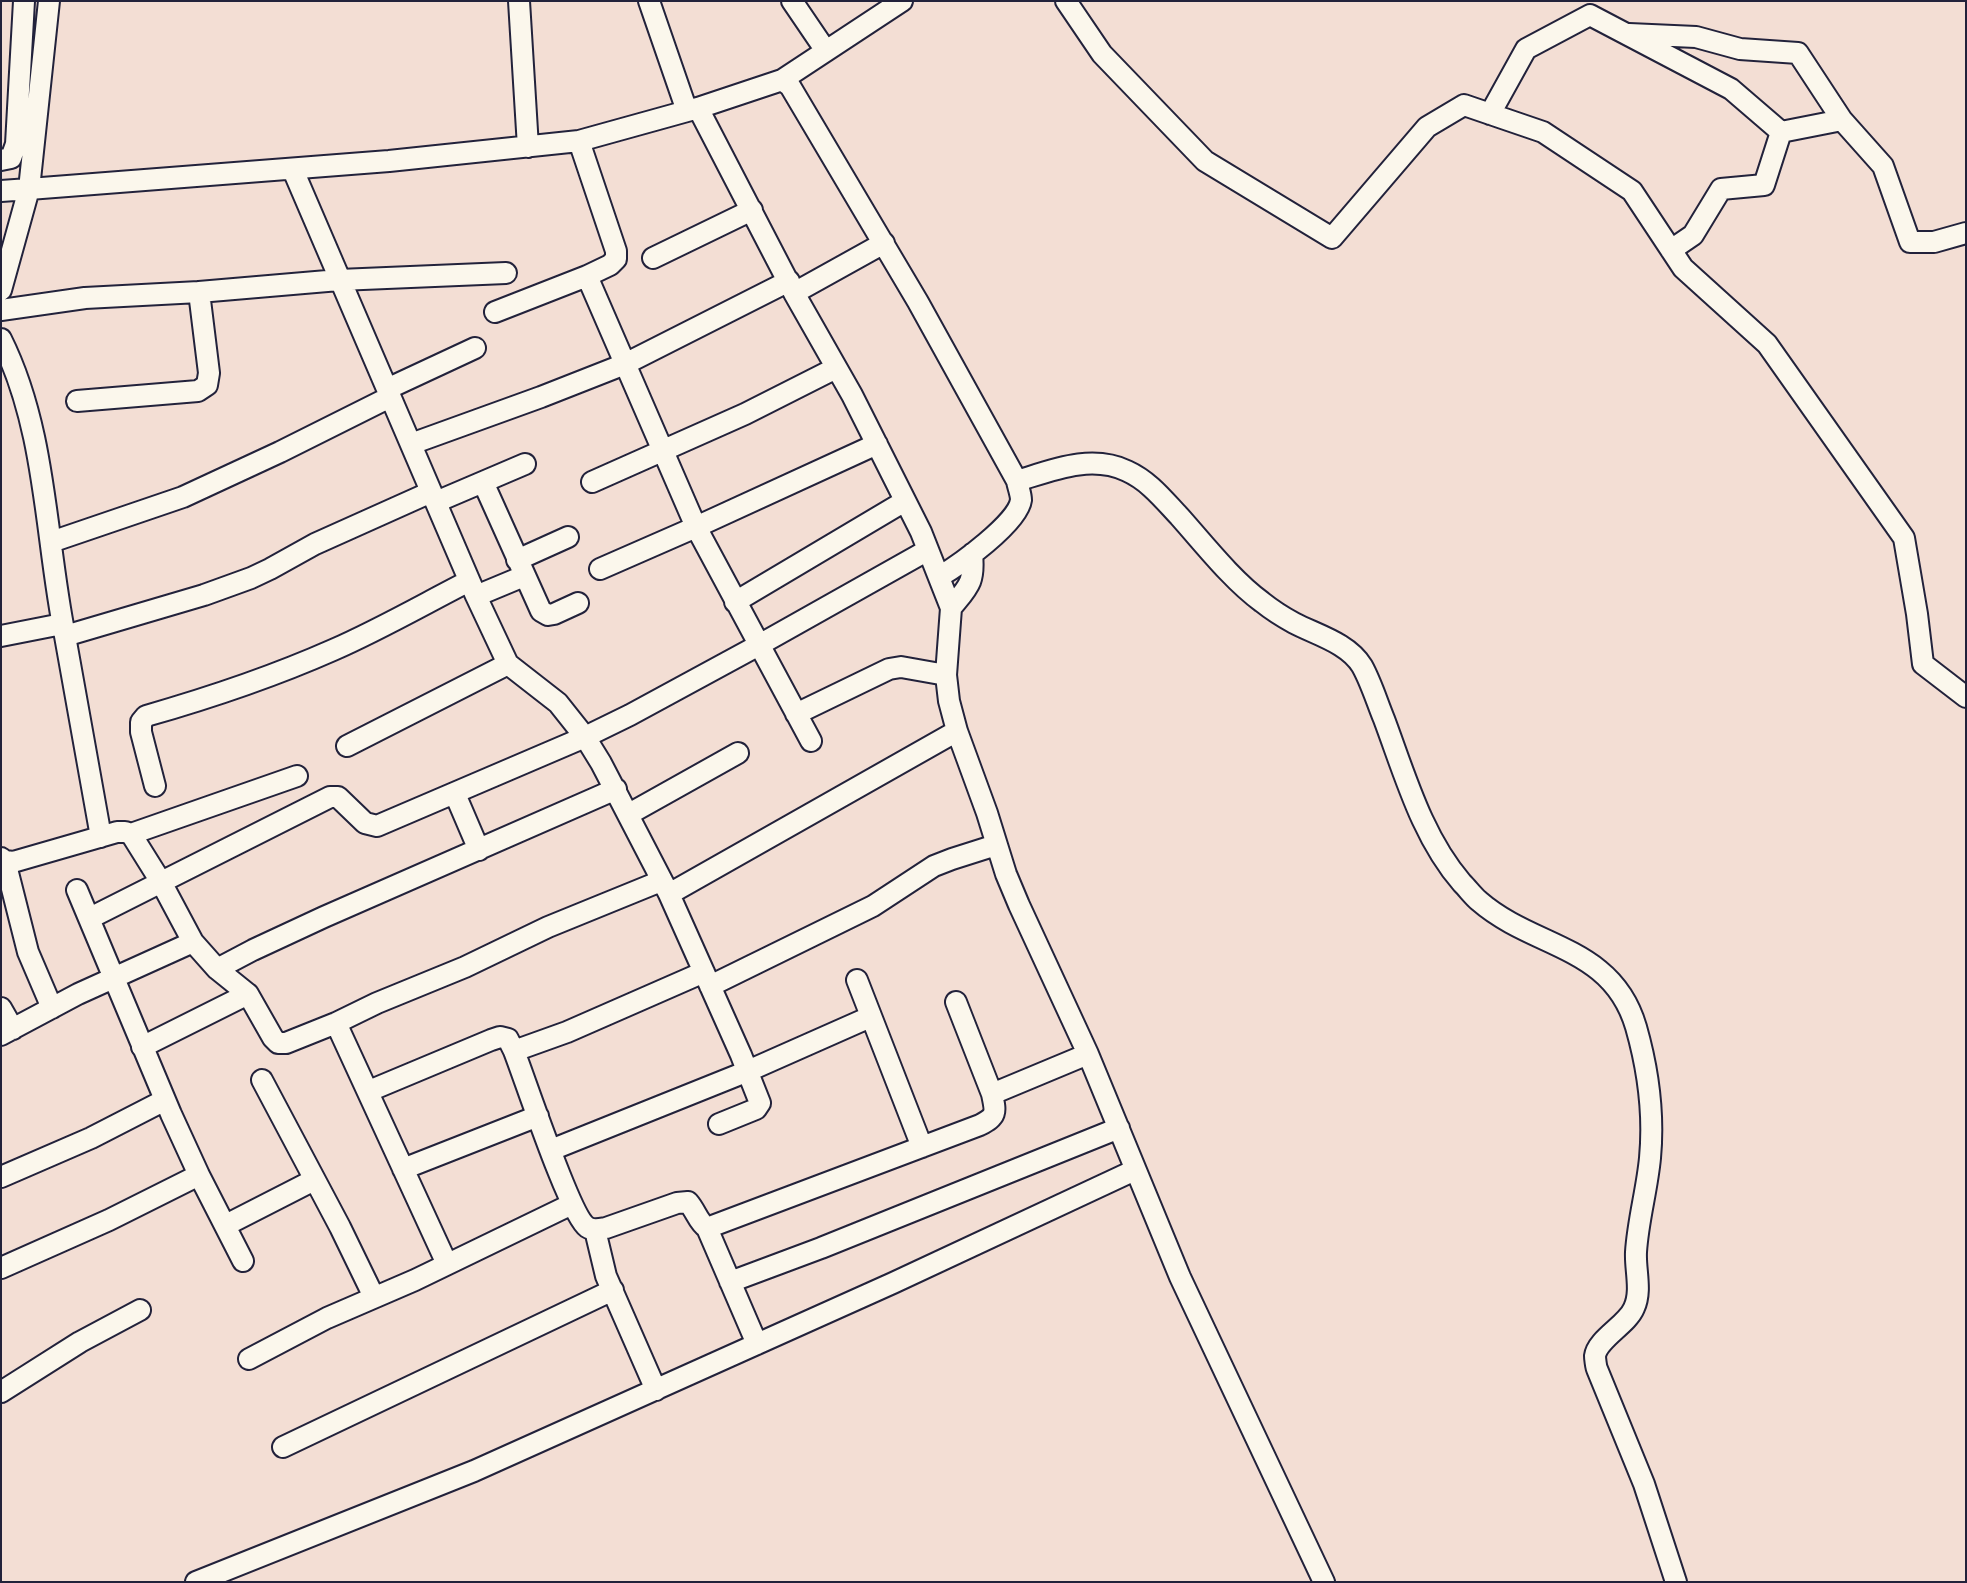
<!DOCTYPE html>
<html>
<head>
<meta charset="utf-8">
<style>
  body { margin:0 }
  #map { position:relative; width:1967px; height:1583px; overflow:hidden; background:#f3ded4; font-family:Itim,sans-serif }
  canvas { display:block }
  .frame { position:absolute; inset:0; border:2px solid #22223b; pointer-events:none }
</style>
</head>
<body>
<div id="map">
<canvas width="1967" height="1583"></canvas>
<div class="frame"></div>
</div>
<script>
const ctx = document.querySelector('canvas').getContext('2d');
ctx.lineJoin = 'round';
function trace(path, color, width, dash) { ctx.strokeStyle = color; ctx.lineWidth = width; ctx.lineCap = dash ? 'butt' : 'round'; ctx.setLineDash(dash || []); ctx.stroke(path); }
const minor = new Path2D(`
  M49 1 29 189 389 161 579 141 698 108 782 80 790 86 918 302 1017 481C1018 487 1021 494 1021 500 1018 523 959 565 939 577
  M519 1 528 147
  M649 1 687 111
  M792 1 826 51
  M1066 1 1102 54 1205 161 1332 238 1427 127 1464 105 1543 132 1632 191 1683 268 1767 344 1904 538 1917 614 1923 664 1966 697
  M1629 34 1696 37 1740 49 1798 53 1842 120
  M782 80 902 1
  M698 108 794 293 852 395 921 532 951 608 946 675 949 701 957 731 987 813 1006 874 1019 905 1088 1054 1180 1277 1324 1582
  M1490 114 1526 49 1590 15 1731 89 1781 132 1842 120 1883 166 1910 242H1934L1966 233
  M1 160 11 158 16 144 24 1
  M293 170 476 596 508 664 558 703 585 737 601 763 669 894 741 1055 760 1103 756 1109 719 1124
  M1 191 29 189 1 290
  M1671 250 1693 235 1721 189 1764 185 1781 132
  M653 258 752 210
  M587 276 696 527 811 741
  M794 293 884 243
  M1 310 85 298 199 292 339 280 506 273
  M495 312 587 276 610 265 616 259V251L579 141
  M1 339C47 431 45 538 65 636L204 595 251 578 270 569 315 544 431 492
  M387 389 475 348
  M77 401 198 391 207 385 209 373 199 292
  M411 444 541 397 625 364 789 281
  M1017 481C1053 470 1091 454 1127 471 1149 481 1163 499 1179 516 1204 544 1232 580 1262 602 1272 610 1283 617 1294 623 1317 635 1348 643 1362 666 1371 682 1377 702 1384 719 1405 775 1422 837 1462 883 1468 889 1473 896 1479 901 1534 949 1612 945 1636 1027 1648 1069 1654 1115 1650 1158 1647 1190 1638 1220 1636 1252 1635 1270 1642 1291 1634 1308 1627 1325 1597 1339 1595 1356 1595 1358 1596 1367 1597 1369L1644 1484 1676 1582
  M483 482 541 611 548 615 554 614 578 603
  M592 482 745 414 836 368
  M436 502 525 464
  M51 542 183 497 280 452 390 397
  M517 560 568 537
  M600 569 696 527 877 444
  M476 596 524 576
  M735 602 905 501
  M951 608C968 587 975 583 972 554
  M1 636 62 624
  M65 636 101 837
  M796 714 889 669 901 667 946 675
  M347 746 508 664
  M155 786 141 732V722L146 716C209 698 272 677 333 650 379 630 424 604 469 581
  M455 794 479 850
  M629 814 738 753
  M131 834 297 776
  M1 858 5 861 13 862 117 832H125L131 834 161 882 193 942 217 969 248 994 273 1038 278 1043H286L336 1023 377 1003 465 967 548 927 661 881
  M5 861 28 952 52 1008
  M77 890 171 1114 199 1175 243 1261
  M669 894 957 731
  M90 918 330 797H338L365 823 377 826 585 737 630 715 759 645 928 550
  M217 969 253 950 324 917 616 789
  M857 980 922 1147
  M710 986 873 906 934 866 952 859 996 845
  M1 1008 13 1029
  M336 1023 447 1264
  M1 1035 78 994 193 942
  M142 1047 248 994
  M514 1051 567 1032 704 972
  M262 1080 340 1227 374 1297
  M369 1091 491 1040 500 1037 508 1039 514 1051C525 1079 570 1216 587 1227 593 1231 600 1229 606 1228L677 1203 688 1202C696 1211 698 1222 707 1228L980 1125C997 1116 996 1113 992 1094L956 1002
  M992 1094 1088 1054
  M551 1150 748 1071 870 1017
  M403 1169 538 1116
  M1 1177 91 1138 165 1100
  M226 1225 314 1180
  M707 1228 757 1344
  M595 1230 606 1276 656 1390
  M1 1268 109 1220 199 1175
  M730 1282 821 1248 1119 1128
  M249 1359 327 1318 415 1280 572 1204
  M1 1392 80 1342 140 1310
  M283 1447 613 1290
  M196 1582 474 1471 893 1283 1135 1170`);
trace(minor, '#22223b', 24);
trace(minor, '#fbf7ec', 20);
</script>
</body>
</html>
